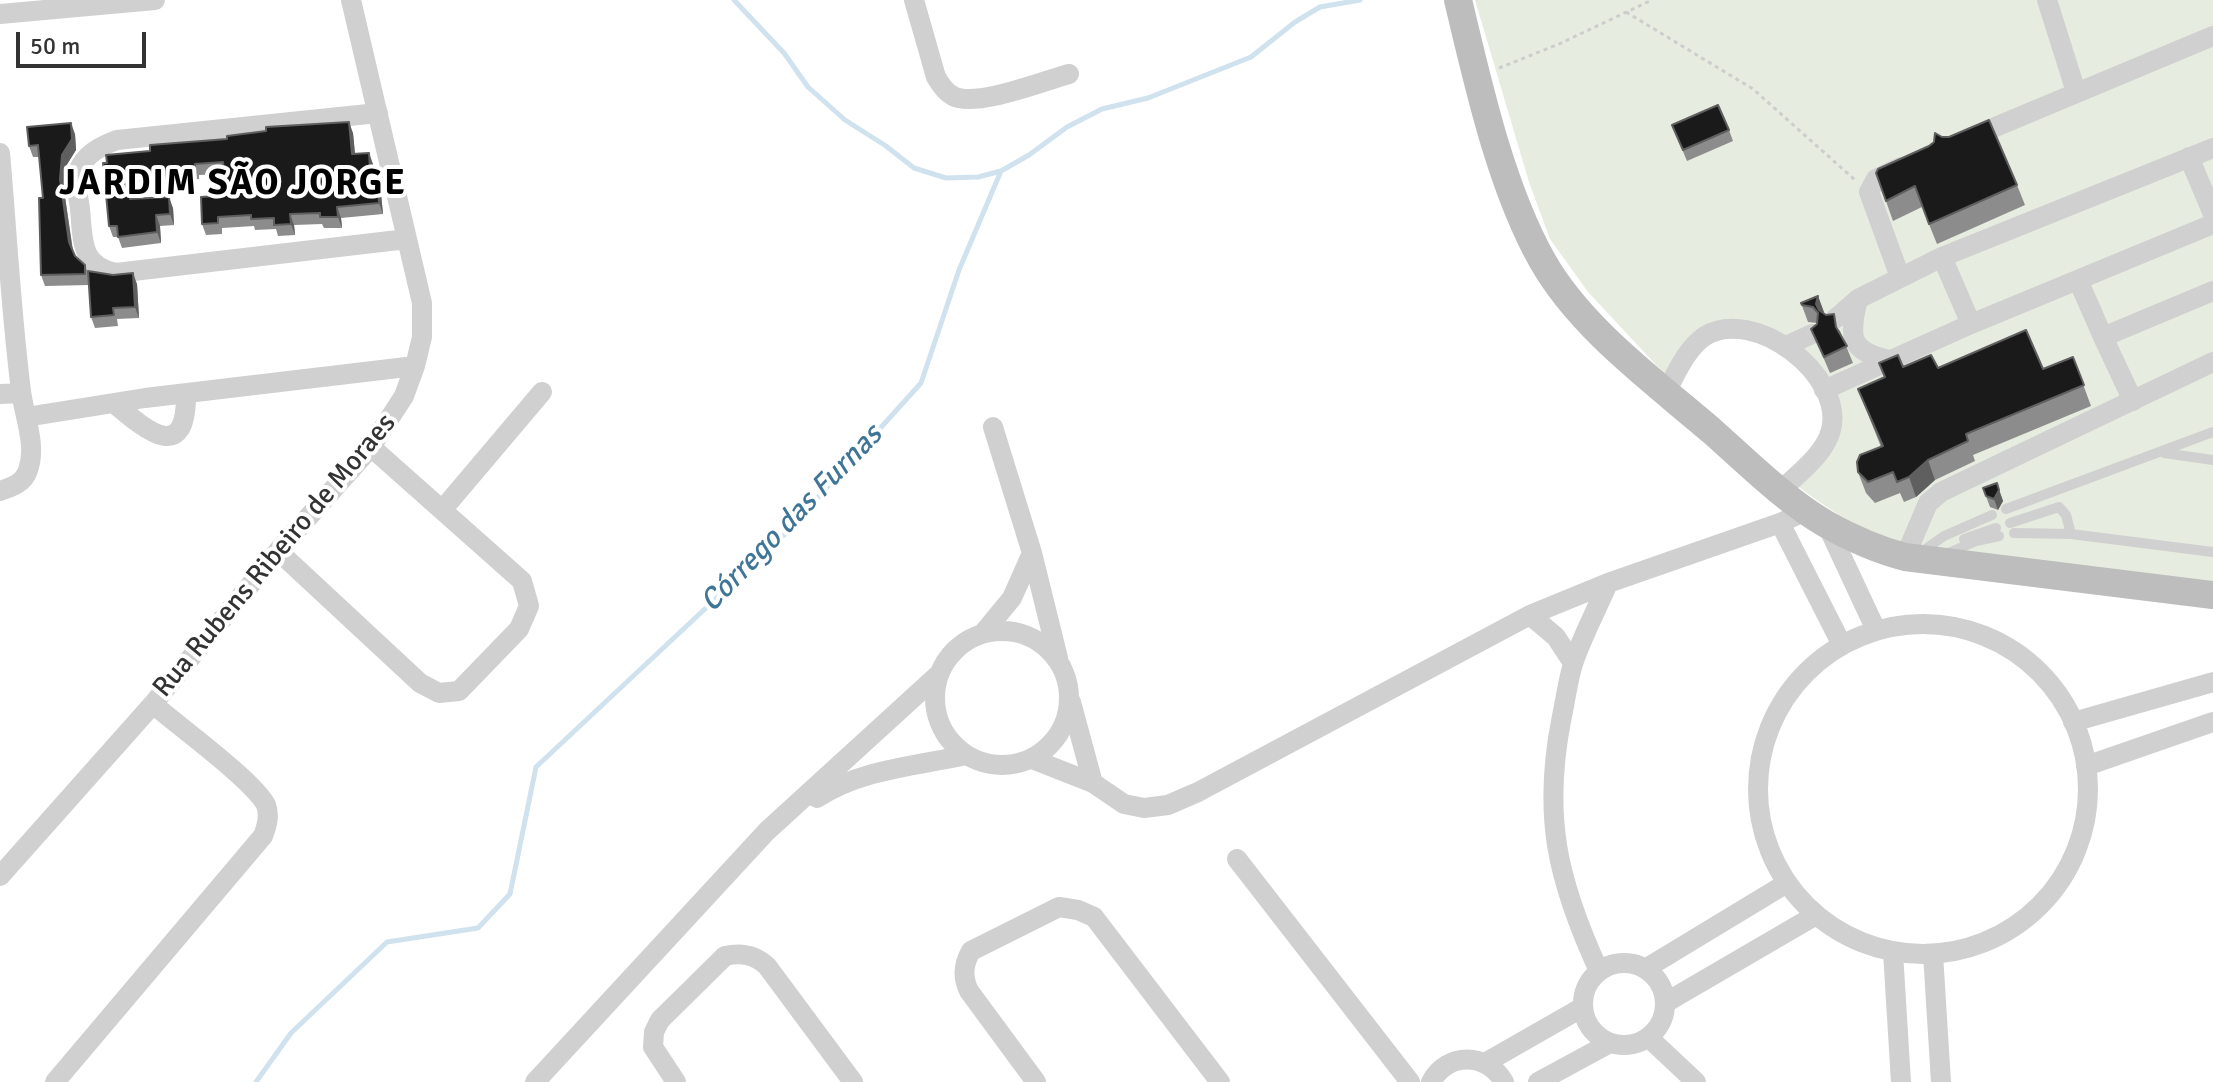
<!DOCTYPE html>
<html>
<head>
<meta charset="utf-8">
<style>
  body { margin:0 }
  #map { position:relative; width:2213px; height:1082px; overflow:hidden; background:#fff; font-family:Signika,sans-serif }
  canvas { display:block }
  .scale { position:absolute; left:16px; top:32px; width:130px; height:36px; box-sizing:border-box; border:4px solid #333; border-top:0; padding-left:10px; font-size:24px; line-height:28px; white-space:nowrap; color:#333; -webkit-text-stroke:6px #fff; paint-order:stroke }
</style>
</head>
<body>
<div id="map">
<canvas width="2213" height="1082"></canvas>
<div class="scale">50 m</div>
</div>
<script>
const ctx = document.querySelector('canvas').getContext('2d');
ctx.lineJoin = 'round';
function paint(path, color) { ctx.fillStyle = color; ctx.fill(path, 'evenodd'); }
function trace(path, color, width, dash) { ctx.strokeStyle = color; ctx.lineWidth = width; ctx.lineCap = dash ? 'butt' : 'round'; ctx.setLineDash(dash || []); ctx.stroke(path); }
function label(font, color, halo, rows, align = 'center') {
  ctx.font = font + ' Signika,sans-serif'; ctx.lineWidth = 8; ctx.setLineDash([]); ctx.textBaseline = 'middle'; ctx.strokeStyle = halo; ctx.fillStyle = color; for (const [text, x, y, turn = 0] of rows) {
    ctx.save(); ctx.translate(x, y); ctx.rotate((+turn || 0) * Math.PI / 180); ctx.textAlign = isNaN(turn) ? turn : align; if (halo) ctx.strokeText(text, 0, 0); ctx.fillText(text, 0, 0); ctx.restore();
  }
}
paint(new Path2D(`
  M1475 0H2213V584L1905 548C1865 531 1829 511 1795 484L1831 438 1806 359 1717 328 1670 380 1588 292 1550 239 1529 182Z`), '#e6ecdf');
trace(new Path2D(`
  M734 0 784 53 808 87 845 120 886 146 914 168 946 178 978 177 1001 171 1029 155 1067 127 1102 109 1148 98 1251 57 1295 22 1320 7 1360 0
  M256 1082 291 1033 387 942 478 928 510 894 536 767 785 534 921 383 959 270 1001 171`), '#cfe2ee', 5);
trace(new Path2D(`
  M1626 12 1753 89 1855 180
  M1499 68 1559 44 1652 0`), '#cdcdcd', 3, [4, 4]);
trace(new Path2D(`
  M2164 453 2213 460
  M2006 509 2213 432
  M2010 523 2059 507 2066 515 2071 534
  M2014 533 2071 534 2213 552
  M1964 539 1996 528
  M1920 553 1944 536 1992 515
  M1944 555 1976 541 1999 536`), '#d0d0d0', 10);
trace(new Path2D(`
  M914 0 936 77C940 84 945 92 953 96 976 108 1043 81 1069 74
  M2047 0 2076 92
  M0 14 155 0
  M378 113 117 140C100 146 80 157 77 177 75 187 79 199 80 209 83 240 80 266 116 273L407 239
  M1969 138 2213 36
  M0 153C7 232 11 312 21 391 24 415 37 446 28 470 24 483 12 487 0 491
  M2189 157 2213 214
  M1942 257 1971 324
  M1900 277 1869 192 1876 179 1901 167
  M2078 280 2103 337 2213 291
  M1858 299C1849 336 1848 351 1889 360
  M1835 319 1858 299 1942 257 2213 148
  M2103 337 2133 401
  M1786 346 1812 334
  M1824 390 1971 324 2213 224
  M1666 392C1677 372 1686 349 1705 336 1754 306 1845 375 1831 430 1825 454 1798 474 1780 491
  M0 394 21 393
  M115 404C148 432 187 464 186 393
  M26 417 145 398 415 366
  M993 427 1032 553 1058 658
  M443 509 542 392
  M1780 523 1842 645
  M1827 525 1876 630
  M278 551 420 683 439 693 459 691 519 629 529 606 522 581 371 447
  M1905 557 1928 503 1941 492 2213 362
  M1530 615 1556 637 1573 663
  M1758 789a165 165 0 1 1 330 0a165 165 0 1 1-330 0Z
  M935 698a67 67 0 1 1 134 0a67 67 0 1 1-134 0Z
  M984 632 1012 598 1032 553
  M1071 702 1093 783
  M2073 722 2213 682
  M1032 759 1093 783 1124 804 1144 808 1168 805 1198 792 1530 615 1608 583 1780 523 1806 511
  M2086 766 2213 722
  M817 798C861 769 916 766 966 755
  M1237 859 1410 1082
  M0 876 153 704 278 551 371 447 404 396 415 366 422 337V303L351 0
  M1893 952 1901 1082
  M1933 954 1941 1082
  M1583 1004a41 41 0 1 1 82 0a41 41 0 1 1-82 0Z
  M1645 969 1787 883
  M1599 971C1557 880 1542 815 1562 716 1566 698 1568 678 1574 661 1583 635 1597 609 1608 583
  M1665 1003 1816 915
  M1648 1037 1696 1082
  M1485 1063 1583 1007
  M55 1082 263 836C267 826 270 816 266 805 254 781 177 725 153 704
  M535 1082 767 831 938 675
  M676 1082 653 1047 654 1032 660 1020 725 956C742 952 755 955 767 966L853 1082
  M1036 1082 969 991C962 977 963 965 971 951L1059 907 1078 910 1094 917 1220 1082
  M1431 1082C1447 1052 1487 1052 1504 1082
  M1538 1082 1610 1043`), '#d0d0d0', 20);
trace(new Path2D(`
  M1458 0C1478 83 1500 185 1542 260 1580 328 1655 382 1713 432 1749 464 1785 500 1826 524 1851 538 1878 550 1905 557L2213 595`), '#bdbdbd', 28);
paint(new Path2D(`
  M1672 125 1729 130 1733 141 1687 161Z
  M353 133 355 154 373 164 374 183 381 194 383 214 341 218 342 228H324L322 224 294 225 295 235 278 236 276 229 255 230 254 226 222 228V234L206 235 202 224 226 195 224 174 199 175V179L131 182 133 199 173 208 174 225 160 226 161 243 122 248 118 237H113L109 226 103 163Z
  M75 134 76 150 66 166 64 190 73 250 75 256 85 265 88 273 137 284 139 318 117 319 118 326 95 328 91 317 89 285 45 286 41 275 43 198 39 157H33L29 146Z
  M1929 146 2017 185 2025 205 1937 244 1922 207 1893 221 1876 173Z
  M1818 296 1824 314 1840 331 1853 363 1830 373 1811 329 1817 323 1808 322 1801 303Z
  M2073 357 2091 406 1973 455 1975 461 1935 480 1916 497 1904 502 1900 493 1875 503 1866 493 1858 472 1881 447 1858 389 1884 377 1879 363 1903 367 2043 369Z
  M1997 483 2003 501 1998 510 1990 507 1983 488Z`), '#8c8c8c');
paint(new Path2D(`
  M349 122 353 133 356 165 352 154Z
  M71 123 75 134 76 150 66 166 64 190 73 253 69 242 60 179 62 155Z
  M369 153 373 164 375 194 371 183Z
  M127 171 131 182 134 210 130 199Z
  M377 183 381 194 383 214 379 203Z
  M169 197 173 208 174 225 170 214Z
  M337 207 341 218 342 228 338 217Z
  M290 214 294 225 295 235 291 224Z
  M156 215 160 226 161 243 157 232Z
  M133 273 137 284 139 318 135 307Z
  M1818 296 1824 312 1822 321 1816 304Z
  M1928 460 1935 480 1916 497 1909 477Z
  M1999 490 2003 501 1998 510 1994 499Z`), '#5f5f5f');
const building = new Path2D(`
  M1718 105 1729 130 1683 150 1672 125Z
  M1989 120 2017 185 1929 224 1915 186 1886 201 1876 173 1878 169 1929 146 1934 142 1935 133 1942 137H1949Z
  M349 122 352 154 369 153 371 183H377L379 203 337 207 338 217H320V213L290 214 291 224 274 225V218L251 219V215L218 217V223L202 224 201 197 226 195 223 162 195 164V168L127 171 130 199 169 197 170 214 156 215 157 232 118 237 117 226H109L103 163H107L106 155 150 151V145L227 139V136L266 131V127Z
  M71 123 72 139 62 155 60 179 69 242 75 256 85 265V274L41 275 39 198H43L38 145 29 146 27 127Z
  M88 271 113 275 133 273 135 307 113 308 114 315 91 317Z
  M1818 296 1816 304 1819 310 1826 315 1834 314 1836 327 1847 346 1824 357 1811 329 1817 324 1818 313 1813 307 1802 305 1801 303Z
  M2026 330 2043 369 2073 357 2084 385 1966 434 1968 441 1928 460 1909 477 1897 482 1893 472 1868 482 1858 472 1857 462 1860 455 1883 446 1858 389 1885 377 1879 363 1898 355 1903 367 1931 355 1938 368Z
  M1997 483 1999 490 1994 499 1986 496 1983 488Z`);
paint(building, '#1a1a1a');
trace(building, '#5f5f5f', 2);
label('28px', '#333', '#fff', [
  ["Rua Rubens Ribeiro de Moraes",275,556,-50]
]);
label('italic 30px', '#3f7597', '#fff', [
  ["Córrego das Furnas",792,519,-46]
]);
ctx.letterSpacing = '2px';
label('bold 36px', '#000', '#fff', [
  ["JARDIM SÃO JORGE",233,185]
]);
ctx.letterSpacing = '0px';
</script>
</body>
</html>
